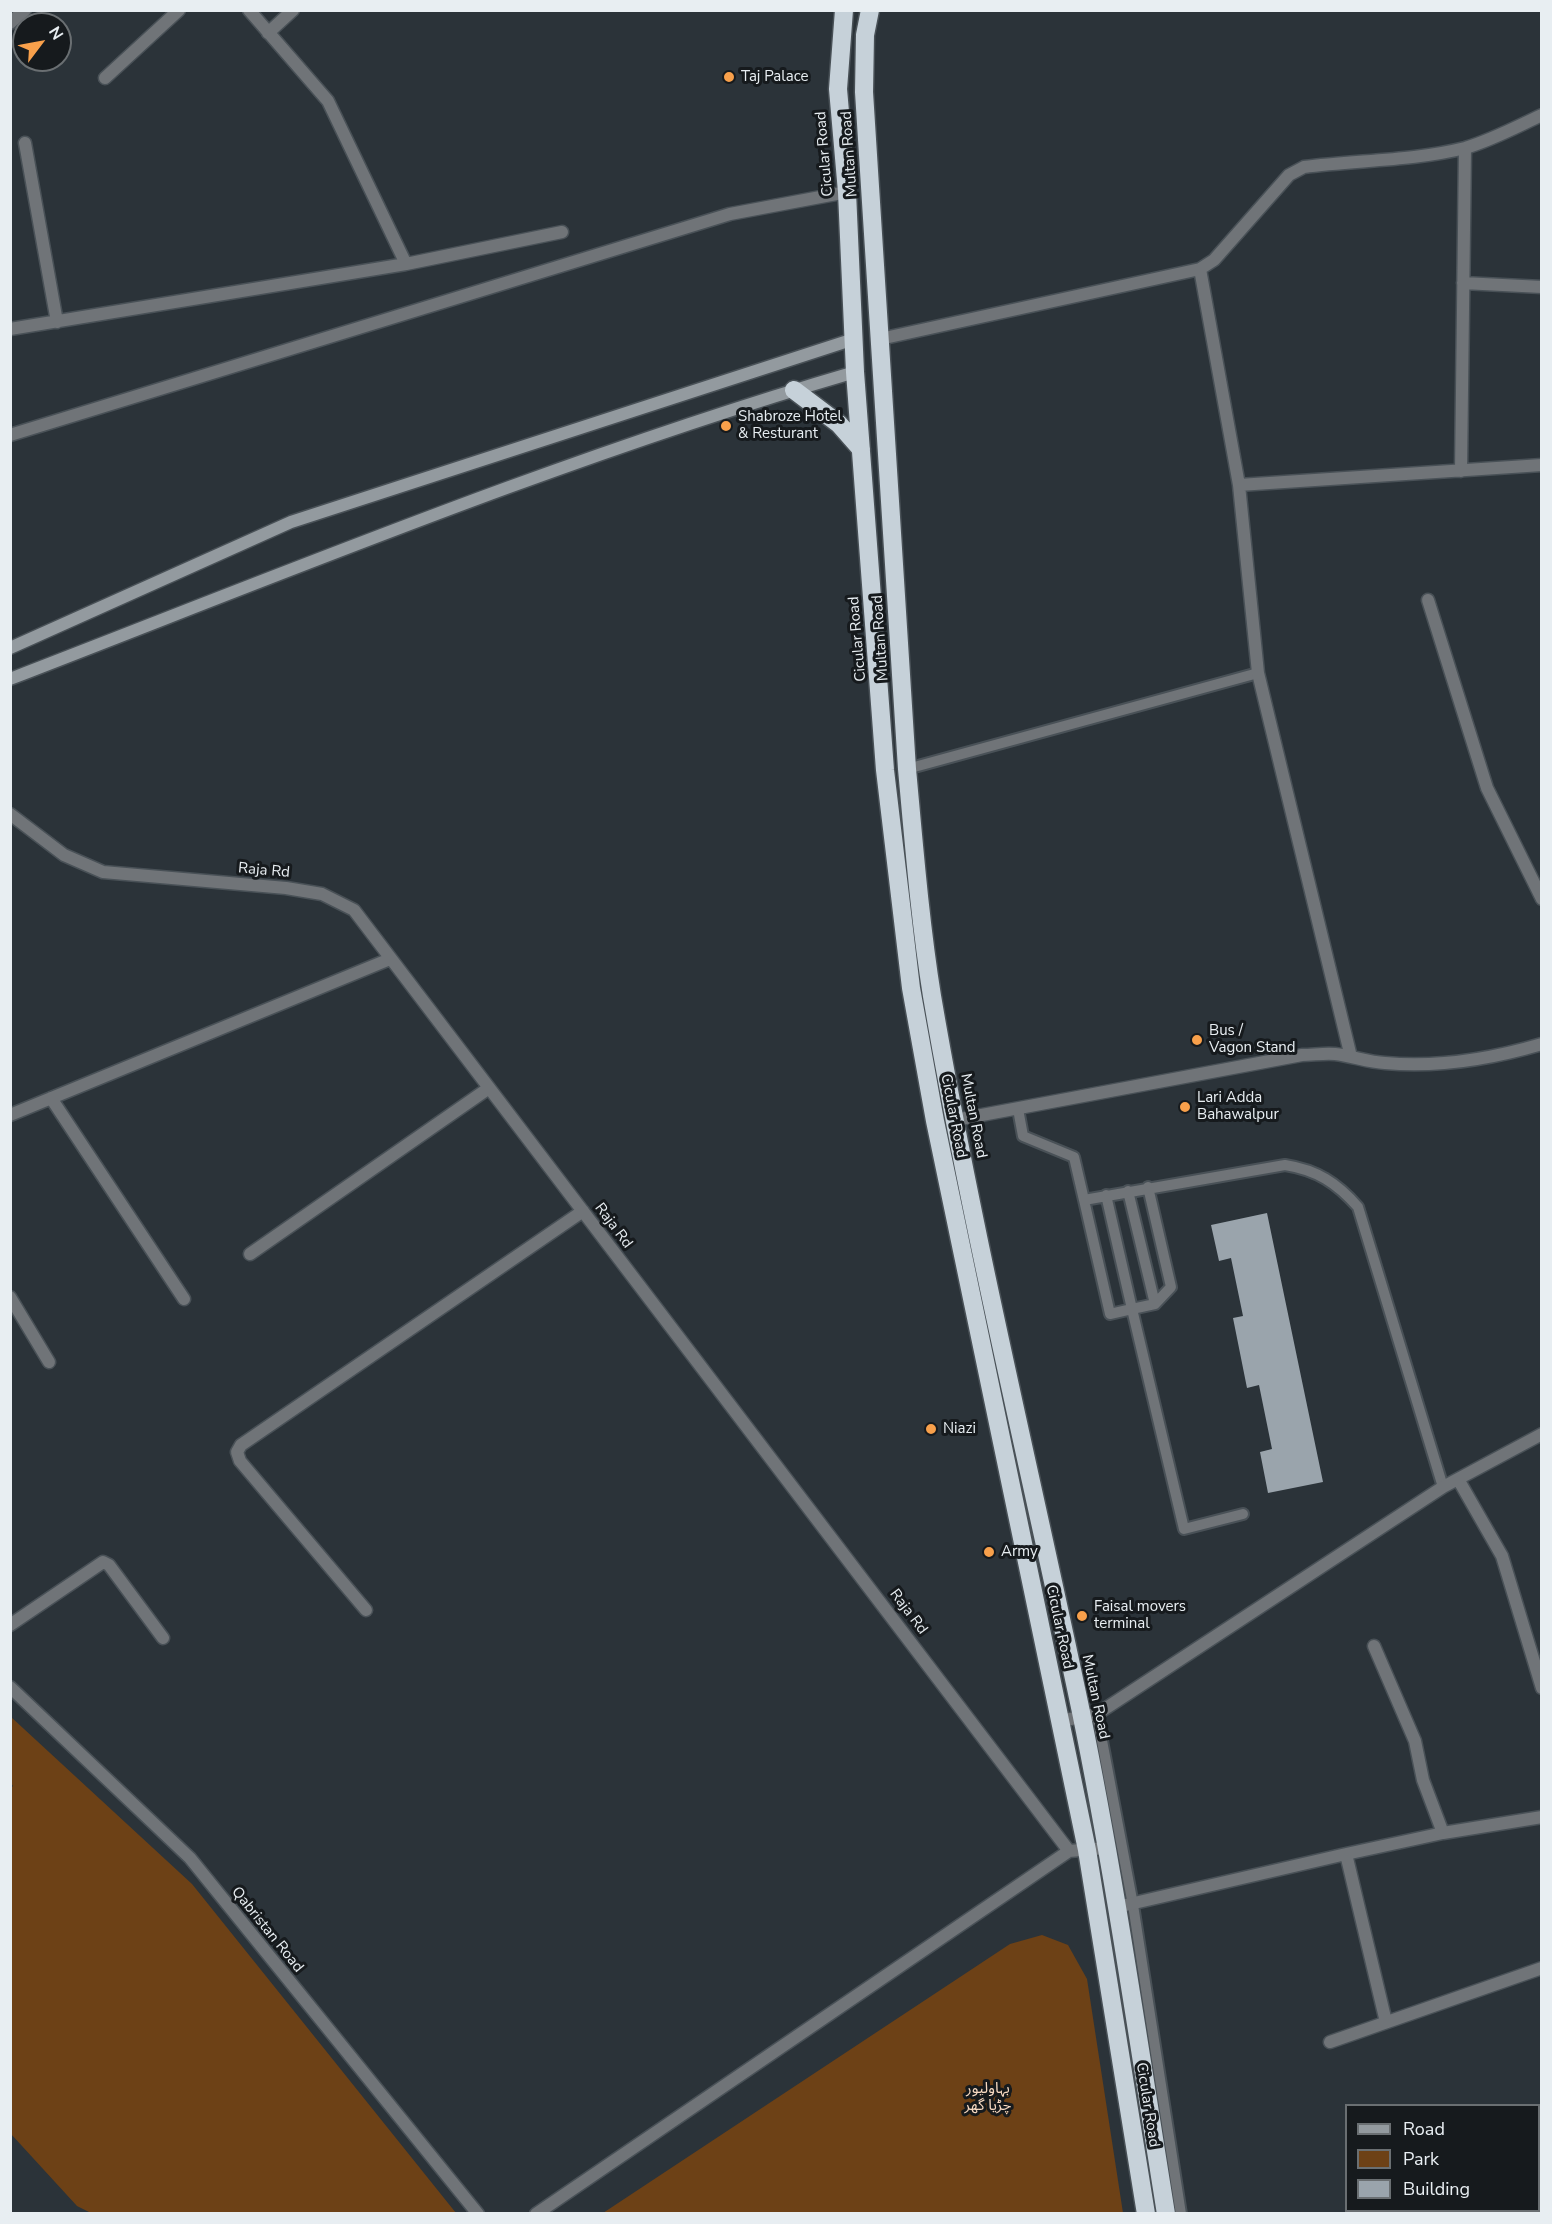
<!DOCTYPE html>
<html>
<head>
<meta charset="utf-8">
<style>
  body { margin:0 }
  #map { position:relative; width:1552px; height:2224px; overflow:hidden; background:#2b3339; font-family:"Nunito Sans",sans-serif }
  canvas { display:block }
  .frame { position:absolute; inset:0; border:12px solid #e8eef2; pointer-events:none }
  .legend { position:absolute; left:1345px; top:2104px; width:195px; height:108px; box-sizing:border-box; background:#161a1d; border:2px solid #6a6f72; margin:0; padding:8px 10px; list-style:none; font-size:18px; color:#e8eef2 }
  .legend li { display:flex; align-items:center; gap:12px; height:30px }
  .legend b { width:30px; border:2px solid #6a6f72 }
  .north { position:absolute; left:12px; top:12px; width:60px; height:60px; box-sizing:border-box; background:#161a1d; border:2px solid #6a6f72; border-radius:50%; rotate:58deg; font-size:16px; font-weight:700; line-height:24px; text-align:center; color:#e8eef2 }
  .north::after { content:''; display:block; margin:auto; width:21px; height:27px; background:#f8a04b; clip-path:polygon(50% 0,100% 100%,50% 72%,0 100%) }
</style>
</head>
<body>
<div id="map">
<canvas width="1552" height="2224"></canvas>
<div class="frame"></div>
<ul class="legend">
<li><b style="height:8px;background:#939a9f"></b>Road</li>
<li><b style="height:16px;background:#6d4116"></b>Park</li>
<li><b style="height:16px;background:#9aa4ac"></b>Building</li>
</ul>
<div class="north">N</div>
</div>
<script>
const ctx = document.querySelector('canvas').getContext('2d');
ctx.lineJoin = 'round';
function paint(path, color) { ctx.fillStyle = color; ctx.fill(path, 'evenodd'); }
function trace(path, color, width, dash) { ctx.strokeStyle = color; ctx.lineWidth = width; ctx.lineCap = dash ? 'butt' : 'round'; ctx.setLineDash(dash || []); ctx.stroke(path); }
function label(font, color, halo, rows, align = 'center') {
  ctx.font = font + ' "Nunito Sans","Noto Sans Arabic",sans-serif'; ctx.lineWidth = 6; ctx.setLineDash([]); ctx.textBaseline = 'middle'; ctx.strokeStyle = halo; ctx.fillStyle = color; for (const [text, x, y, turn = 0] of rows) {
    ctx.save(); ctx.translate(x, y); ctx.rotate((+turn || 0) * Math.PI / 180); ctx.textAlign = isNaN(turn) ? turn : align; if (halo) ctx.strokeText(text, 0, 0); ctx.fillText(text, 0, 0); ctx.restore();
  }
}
paint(new Path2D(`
  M11 1717 192 1884 456 2213H91L77 2206 11 2134 10 1789 13 1786 10 1782Z
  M1042 1935 1068 1945 1087 1979 1123 2213H603L1010 1944Z`), '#6d4116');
paint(new Path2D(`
  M1267 1213 1323 1482 1268 1493 1260 1452 1272 1449 1259 1385 1247 1388 1233 1318 1243 1316 1231 1258 1219 1261 1211 1225Z`), '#9aa4ac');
const lane = new Path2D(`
  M907 769 1258 673
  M1018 1109 1023 1136 1074 1157 1084 1200 1285 1165C1317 1170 1337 1183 1358 1207L1443 1487
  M1148 1187 1171 1287 1155 1304 1132 1309 1184 1529 1243 1514
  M1128 1191 1155 1304
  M1084 1200 1110 1314 1132 1309 1106 1195
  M1097 1714 1133 1905 1181 2214`);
const street = new Path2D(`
  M249 10 328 101 406 264
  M10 23 25 10
  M268 33 293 10
  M105 78 179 10
  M25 143 57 322
  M1200 269 1239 485 1258 673 1351 1057
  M1463 283 1542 287
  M10 329 406 264 562 232
  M880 339 1200 269 1214 260 1289 175 1304 167C1357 160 1413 161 1465 148 1492 140 1516 127 1542 115
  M10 435 730 214 847 192
  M1461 471 1465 148
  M1239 485 1542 465
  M1428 600 1487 788 1542 899
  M10 814 64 855 103 872 286 888 322 894 354 910 1069 1851
  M51 1098 184 1299
  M10 1115 390 959
  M955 1120 1302 1055C1313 1055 1324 1053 1335 1054 1352 1056 1368 1062 1385 1063 1438 1068 1491 1059 1542 1044
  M250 1254 489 1088
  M10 1297 49 1362
  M1458 1479 1502 1556 1542 1688
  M366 1610 240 1461 237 1452 241 1445 583 1211
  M10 1625 103 1562 109 1565 163 1638
  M1374 1646 1415 1741 1423 1780 1443 1833
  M10 1687 190 1858 478 2214
  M1060 1721 1097 1714 1443 1487 1542 1434
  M1346 1854 1386 2022
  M1117 1907 1346 1854 1443 1833 1542 1817
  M1330 2042 1542 1968
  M536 2214 1069 1851 1106 1848`);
const secondary = new Path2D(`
  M10 648 291 522 854 339
  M10 679C290 571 568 456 855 372`);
const highway = new Path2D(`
  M844 10 838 89 847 192 855 372 885 770 911 988 935 1121 1087 1850 1146 2214
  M870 10 865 35 864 92 907 769C914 845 920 921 932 996 973 1236 1031 1473 1081 1712 1115 1878 1139 2046 1166 2214
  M794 390 839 424 861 449`);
trace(lane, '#495157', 14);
trace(street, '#495157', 15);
trace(secondary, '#495157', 15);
trace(highway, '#495157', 21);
trace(lane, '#707478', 10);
trace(street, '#707478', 12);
trace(secondary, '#939a9f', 12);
trace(highway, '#c6d1d9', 18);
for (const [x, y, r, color] of [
  [729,77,6,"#f8a04b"],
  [726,426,6,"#f8a04b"],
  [1197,1040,6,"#f8a04b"],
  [1185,1107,6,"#f8a04b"],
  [931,1429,6,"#f8a04b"],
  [989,1552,6,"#f8a04b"],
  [1082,1616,6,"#f8a04b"]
]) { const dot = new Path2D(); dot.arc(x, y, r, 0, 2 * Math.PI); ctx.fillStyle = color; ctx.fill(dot); trace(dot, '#161a1d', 2); }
label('15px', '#e8eef2', '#161a1d', [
  ["Taj Palace",741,77],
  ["Shabroze Hotel",738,417],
  ["& Resturant",738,434],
  ["Bus /",1209,1031],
  ["Vagon Stand",1209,1048],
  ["Lari Adda",1197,1098],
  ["Bahawalpur",1197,1115],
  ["Niazi",943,1429],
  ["Army",1001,1552],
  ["Faisal movers",1094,1607],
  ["terminal",1094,1624]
], 'left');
label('15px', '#e8eef2', '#161a1d', [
  ["Cicular Road",825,154,-95],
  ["Multan Road",850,154,-94],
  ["Multan Road",881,638,-94],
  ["Cicular Road",858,639,-95],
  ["Raja Rd",264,871,5],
  ["Cicular Road",953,1116,79],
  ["Multan Road",973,1116,79],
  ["Raja Rd",613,1226,53],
  ["Raja Rd",908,1612,53],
  ["Cicular Road",1059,1627,78],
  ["Multan Road",1095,1697,78],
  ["Qabristan Road",267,1930,51],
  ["Cicular Road",1147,2105,81]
]);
label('15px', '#f8dac2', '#161a1d', [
  ["بہاولپور",988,2089],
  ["چڑیا گھر",988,2106]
]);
</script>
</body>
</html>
